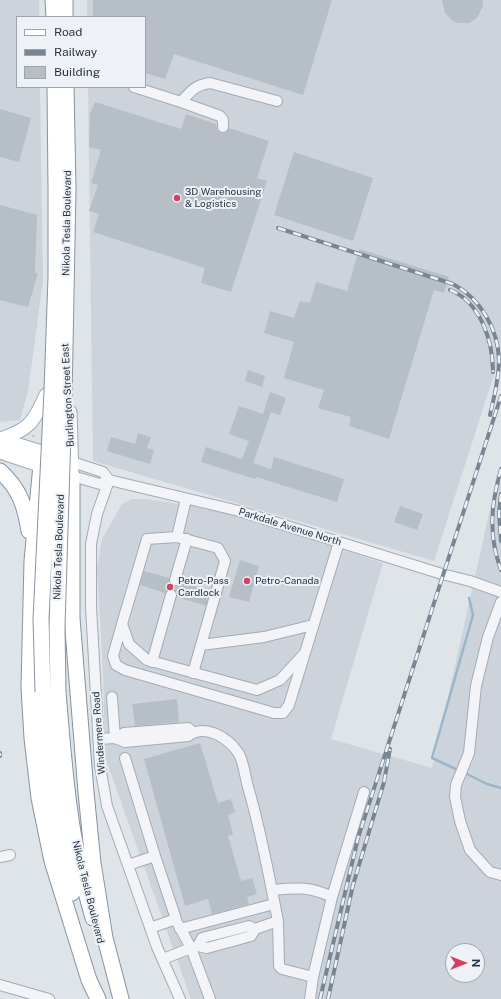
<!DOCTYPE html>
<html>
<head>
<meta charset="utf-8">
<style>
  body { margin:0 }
  #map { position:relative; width:501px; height:999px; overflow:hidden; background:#dfe4e9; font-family:"Public Sans",sans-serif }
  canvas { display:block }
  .legend { position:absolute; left:16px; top:16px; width:130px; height:72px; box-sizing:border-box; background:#eef2f6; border:1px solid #9ea6ad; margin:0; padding:5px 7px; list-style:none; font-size:12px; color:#273340 }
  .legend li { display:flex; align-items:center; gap:8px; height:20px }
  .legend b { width:20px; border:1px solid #9ea6ad }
  .north { position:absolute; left:445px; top:943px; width:40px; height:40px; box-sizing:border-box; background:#eef2f6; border:1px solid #9ea6ad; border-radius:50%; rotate:90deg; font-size:11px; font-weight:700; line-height:16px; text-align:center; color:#273340 }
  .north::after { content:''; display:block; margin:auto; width:14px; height:18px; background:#d24066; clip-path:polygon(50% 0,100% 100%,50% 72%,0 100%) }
</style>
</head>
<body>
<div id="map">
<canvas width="501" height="999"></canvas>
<ul class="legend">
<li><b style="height:5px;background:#fff"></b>Road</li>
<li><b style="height:5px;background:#788593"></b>Railway</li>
<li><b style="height:11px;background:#b6bec6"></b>Building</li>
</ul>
<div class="north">N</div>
</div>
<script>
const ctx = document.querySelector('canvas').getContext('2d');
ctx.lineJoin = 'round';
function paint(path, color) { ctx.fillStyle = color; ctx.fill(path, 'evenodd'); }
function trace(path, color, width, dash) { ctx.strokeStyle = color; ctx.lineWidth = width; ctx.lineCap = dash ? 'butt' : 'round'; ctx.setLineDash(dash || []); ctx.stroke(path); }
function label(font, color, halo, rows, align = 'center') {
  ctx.font = font + ' "Public Sans",sans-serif'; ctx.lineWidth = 4; ctx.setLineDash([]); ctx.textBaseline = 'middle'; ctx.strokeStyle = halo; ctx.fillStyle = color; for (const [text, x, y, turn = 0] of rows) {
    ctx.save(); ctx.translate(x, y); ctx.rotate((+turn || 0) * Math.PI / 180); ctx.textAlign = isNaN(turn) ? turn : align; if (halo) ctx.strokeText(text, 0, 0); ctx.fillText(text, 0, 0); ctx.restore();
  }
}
paint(new Path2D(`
  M0 0H39V17H17V87H40L43 281 28 391 20 420 0 422Z
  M87 0H501V353L434 561 93 461 88 87H145V17H87Z
  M501 477V999H191L105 757 103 672 97 568 102 539 122 504 132 499H145L208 508 260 523 383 563 331 739 432 768 491 505ZM453 951H477V975H453Z`), '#cdd3db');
trace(new Path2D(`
  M458 770 432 758 473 615 469 598
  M463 772 487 784 501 788`), '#99b6ca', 2.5);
paint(new Path2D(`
  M93 0H332L303 95 174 54 165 79 145 73V17H93Z
  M442 0H483V6L478 16 474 20 469 23H458L453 21 445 13Z
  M95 102 181 129 186 114 216 124 217 130 220 133H226L229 128 269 141 257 178 267 181 231 292 201 283 205 268 93 232 99 214 89 211 98 185 91 183 101 150 89 147 90 114Z
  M0 109 31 118 19 162 0 157Z
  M294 152 373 178 353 241 274 215Z
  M0 205 37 215 35 273H38L28 307 0 300Z
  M359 249 449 277 444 293 434 290 389 439 349 426 351 417 318 408 324 390 284 378 294 342 264 333 270 311 294 318 300 301 310 303 316 282 347 291Z
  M248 370 265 376 262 387 245 381Z
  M270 392 286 398 280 415 271 412 253 463 271 469 274 457 344 479 337 502 256 477 255 479 201 462 206 447 242 459 249 441 229 434 239 406 263 414Z
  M138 433 151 437 147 448 154 450 150 464 107 451 111 437 135 444Z
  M400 506 423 514 417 530 394 522Z
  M240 560 259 566 249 602 229 597Z
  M144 571 169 578V582L173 586H177L181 582 210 591 206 606 177 597V593L173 589H169L165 593 140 585Z
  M177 699 179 722 135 726 132 704Z
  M200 743 218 803 231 799 235 812 228 815 233 834 228 836 241 881 252 878 257 894 247 897 249 904 212 914 208 899 185 906 144 759Z`), '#b6bec6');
trace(new Path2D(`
  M171 595 175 580`), '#bac1c7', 10, [10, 5]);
const minor = new Path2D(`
  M134 87 181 102C191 91 195 85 210 83L277 101
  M181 102 220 116 223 120V127
  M72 462 103 472 109 480
  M72 476 100 484 109 480 239 511 442 574 470 581 501 592
  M109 480 97 514 91 544V607L100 766 107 806 157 947 180 999
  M186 499 177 537 147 539 122 624 129 644 147 660 257 690 280 680 305 653 339 542
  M177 537 218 548 225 561 193 673
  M175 580 187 539
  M501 602 488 637 476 686 469 753 456 785 455 797 460 821 470 850 490 872 501 875
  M122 624 113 656 116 665 125 670 274 713H283L289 705 304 656
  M201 645 264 637 313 625
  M152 662 171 595
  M193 732 188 728 124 733 115 738 125 742 188 736C205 723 229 738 239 754 244 763 245 777 248 787 261 831 269 876 278 921L255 929
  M98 739 115 738 112 697
  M125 758 155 856 128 865
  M0 857 10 855
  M272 890C298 888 308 886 332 897L313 977 282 969 279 966 278 921
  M332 897 364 792
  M150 928 176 919 155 856
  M180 929 274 904
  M198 946 202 938 249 926 255 929 251 936 207 948 198 946 191 948 210 999
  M163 959 191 948 178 924
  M0 985 49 999
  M310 999 313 977`);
const major = new Path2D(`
  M70 412 72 476
  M0 439 57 457
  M0 439C29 430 34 422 46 395
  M0 452 51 469`);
const highway = new Path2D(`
  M53 0 54 17
  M65 0V17
  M41 465 32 561 29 687 32 738 39 798 52 861 89 980 98 999
  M0 471C20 489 25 506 29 531
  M72 476V618L86 792 93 863 105 938 121 999
  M43 692C49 759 53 827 72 893
  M58 692C62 738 65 785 73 832 78 861 85 890 93 918`);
trace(minor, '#a4abb3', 12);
trace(major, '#9ea9b5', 15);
trace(highway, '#8693a0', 17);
trace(new Path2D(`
  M32 436 37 437`), '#bdc2c7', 1.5, [3, 3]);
trace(minor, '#f2f4f7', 10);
trace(major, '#fff', 13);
trace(highway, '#fff', 15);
const rail = new Path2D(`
  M278 228 453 284C481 299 498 329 499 360 499 379 494 397 490 415
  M450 290C481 302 493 342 493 372
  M501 469C491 504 488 535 501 570
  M501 494 499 513 501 541
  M0 753V756
  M320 999 358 838 501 396
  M328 999 353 885 384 782 390 749`);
trace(rail, '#788593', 4);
trace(rail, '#eef2f6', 2.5, [8]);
const highwayBridge = new Path2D(`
  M43 692 41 619 52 391 56 277V188L55 87
  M58 692 57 626 64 400 68 188 66 87`);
trace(highwayBridge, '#8693a0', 17, []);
trace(highwayBridge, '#fff', 15);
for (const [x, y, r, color] of [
  [177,198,4,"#d24066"],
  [247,581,4,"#d24066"],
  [170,587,4,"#d24066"]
]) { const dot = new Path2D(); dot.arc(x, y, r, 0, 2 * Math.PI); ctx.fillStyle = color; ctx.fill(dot); trace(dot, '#eef2f6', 1.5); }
label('10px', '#273340', '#eef2f6', [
  ["3D Warehousing",185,192],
  ["& Logistics",185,204],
  ["Petro-Pass",178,581],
  ["Cardlock",178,593],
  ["Petro-Canada",255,581]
], 'left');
label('10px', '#273340', '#eef2f6', [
  ["Nikola Tesla Boulevard",67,223,-89],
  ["Burlington Street East",68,395,-93],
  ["Parkdale Avenue North",290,527,17],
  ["Nikola Tesla Boulevard",59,547,-88],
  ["Windermere Road",99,733,-94],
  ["Nikola Tesla Boulevard",88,892,76]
]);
</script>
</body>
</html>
